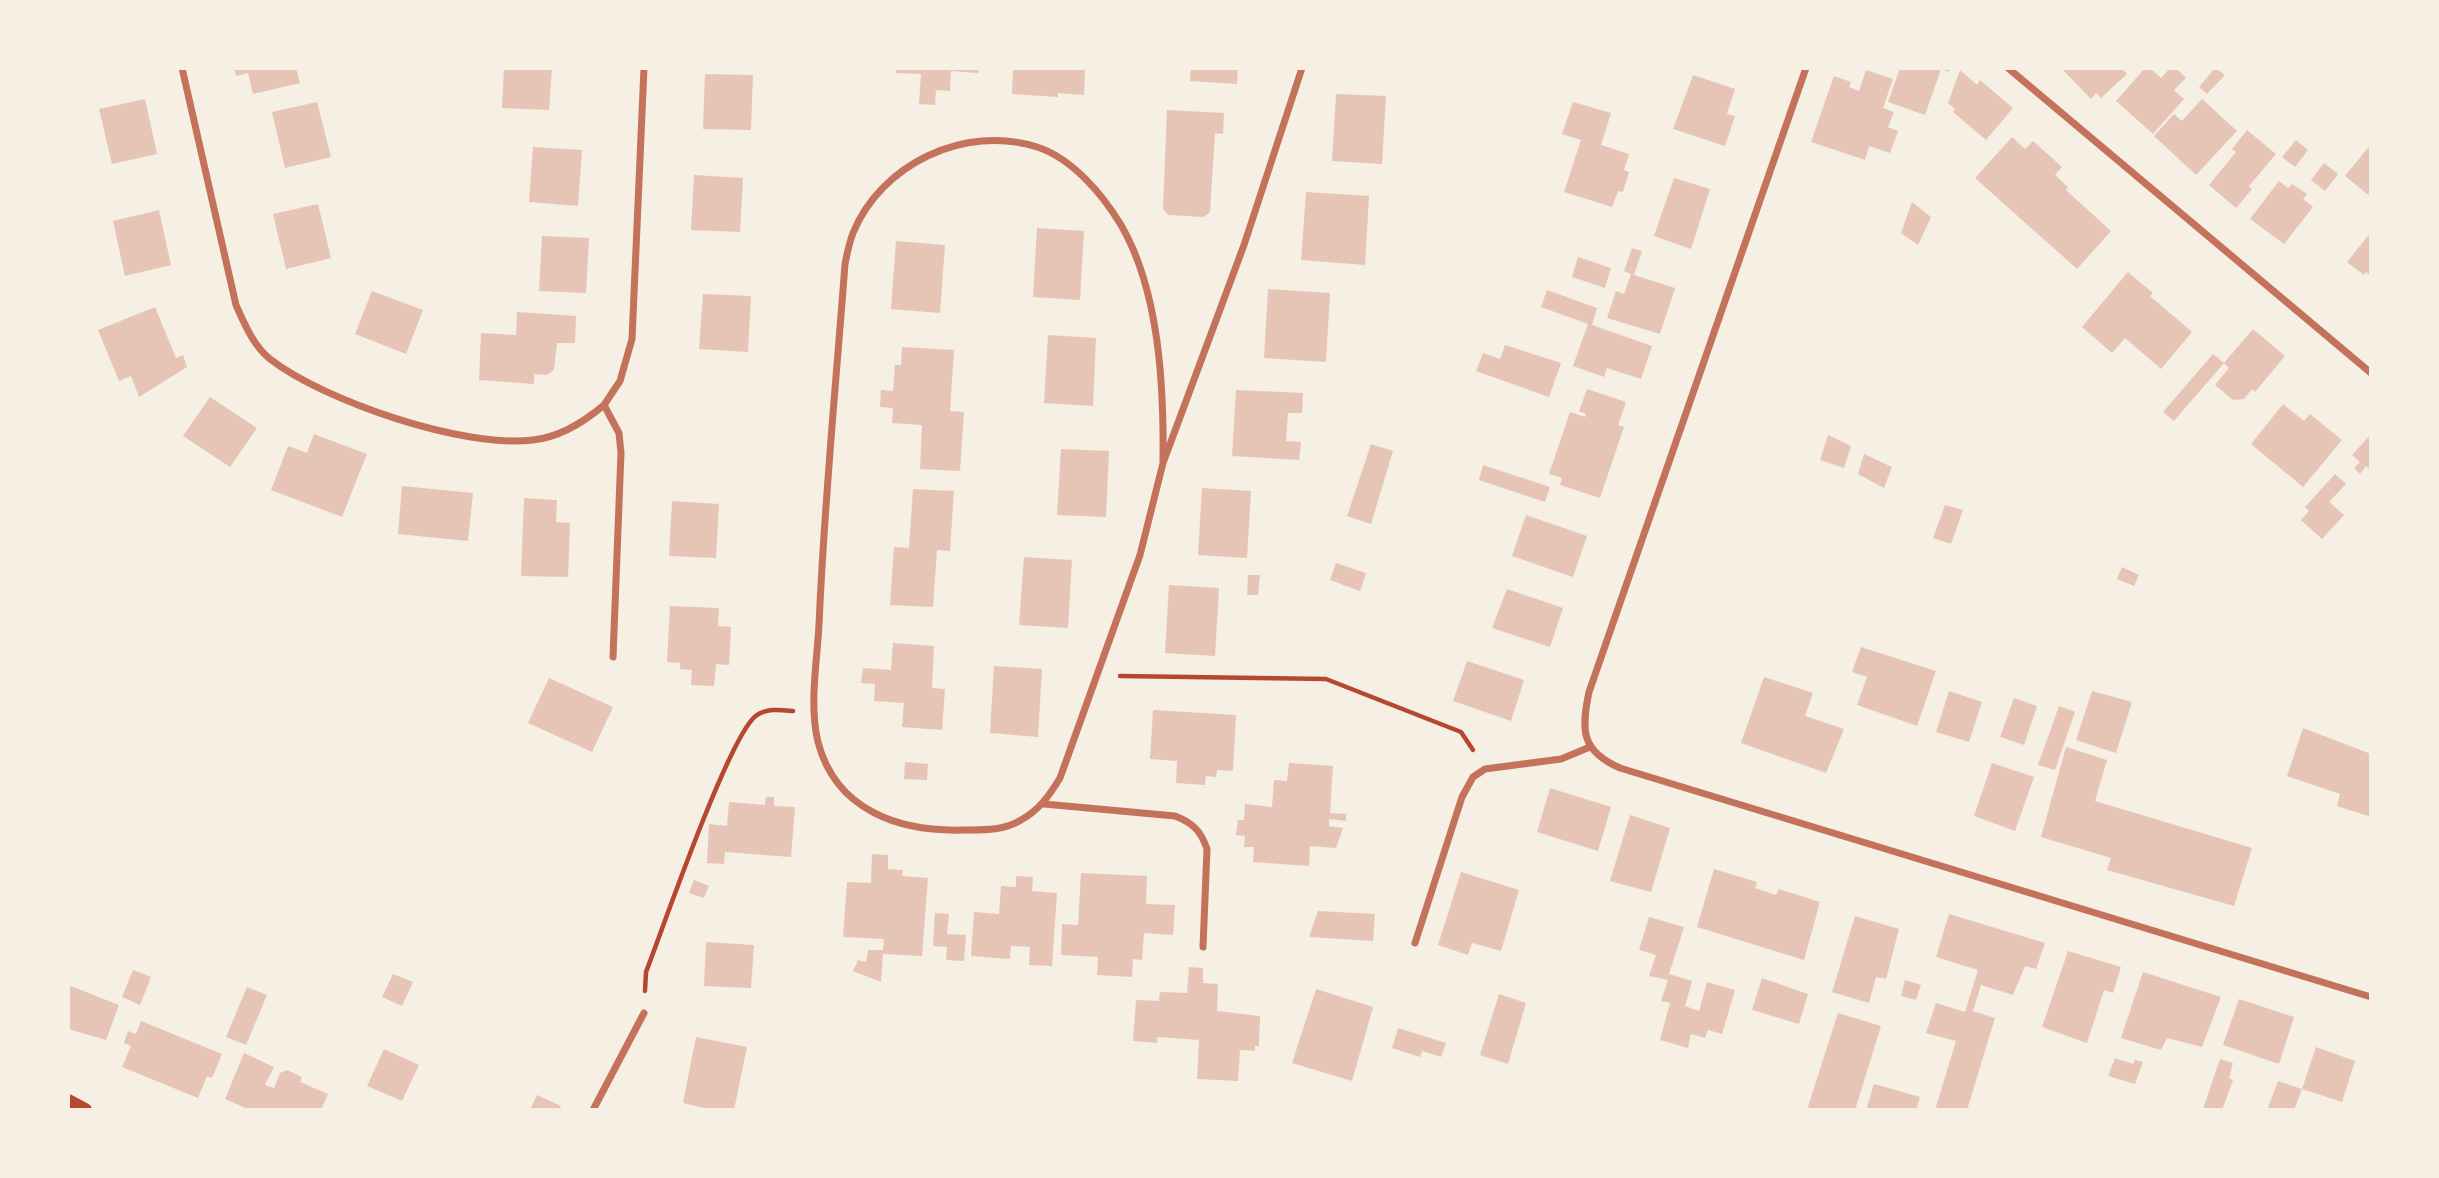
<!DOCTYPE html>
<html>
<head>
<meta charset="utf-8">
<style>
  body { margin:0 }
  #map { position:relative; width:2439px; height:1178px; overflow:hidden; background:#f6efe4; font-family:Figtree,sans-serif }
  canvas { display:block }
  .frame { position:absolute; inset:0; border:70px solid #f6efe4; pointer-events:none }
</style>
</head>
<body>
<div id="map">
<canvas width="2439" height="1178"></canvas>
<div class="frame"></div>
</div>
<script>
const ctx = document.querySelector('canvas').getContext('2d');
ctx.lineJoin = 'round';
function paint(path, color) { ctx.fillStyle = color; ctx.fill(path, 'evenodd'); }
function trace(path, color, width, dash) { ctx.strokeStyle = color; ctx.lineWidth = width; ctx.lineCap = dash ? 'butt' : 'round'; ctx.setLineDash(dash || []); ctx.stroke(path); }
paint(new Path2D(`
  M234 68H296L300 83 253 94 248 73 236 76Z
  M504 68H552L549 110 502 108Z
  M897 68H979L978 73 951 71 950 91 936 90 935 105 919 104 921 74 896 73Z
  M1013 68H1085L1084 95 1058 93V97L1012 94Z
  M1191 68H1238L1237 84 1190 81Z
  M1900 68H1950L1949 72 1941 69 1925 115 1888 102Z
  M2061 68H2122L2127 74 2101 98 2096 93 2091 99Z
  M2145 68H2150L2161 78 2170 68H2176L2186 78 2174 90 2184 99 2153 134 2116 101Z
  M2215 68 2225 75 2207 94 2199 87Z
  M1866 70 1893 79 1883 108 1894 112 1888 127 1898 131 1890 153 1869 146 1865 160 1811 142 1834 76 1851 82 1849 87 1859 91Z
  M1960 70 1977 85 1980 80 2013 108 1986 140 1953 112 1955 109 1948 103Z
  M705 74 753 75 751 130 703 129Z
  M1693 75 1735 89 1727 114 1735 116 1725 146 1673 129Z
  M1336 94 1386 96 1382 164 1332 161Z
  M145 99 157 154 112 164 99 109Z
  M2202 99 2237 131 2196 175 2154 136 2174 114 2182 121Z
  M317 102 331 157 285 168 272 112Z
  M1573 102 1611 113 1601 145 1629 154 1624 170 1629 172 1623 192 1618 191 1612 207 1564 192 1581 140 1562 134Z
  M1167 110 1224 113 1223 134 1215 133 1210 212 1204 217 1168 215 1163 209Z
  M2247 130 2276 154 2249 186 2252 189 2236 208 2209 185 2236 152 2232 149Z
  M2012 137 2025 149 2033 141 2062 167 2055 175 2068 187 2066 190 2111 231 2077 269 1975 178Z
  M2296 140 2308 150 2295 167 2282 157Z
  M2371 144V197L2345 176Z
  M533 147 582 150 578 206 529 202Z
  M2324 163 2338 174 2325 191 2311 180Z
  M694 175 743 178 740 232 691 230Z
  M1674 178 1710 189 1691 249 1654 236Z
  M2279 181 2288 188 2292 184 2307 194 2303 199 2313 207 2284 244 2250 219Z
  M1306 192 1369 196 1365 265 1301 260Z
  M1912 202 1931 217 1918 245 1901 233Z
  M318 204 331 258 286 269 273 214Z
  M159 210 171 265 125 276 113 221Z
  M1037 228 1084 231 1080 300 1033 297Z
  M2371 232V276L2366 272 2364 275 2347 262Z
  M542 236 589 238 586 293 539 291Z
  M896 241 945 245 940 313 891 309Z
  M1632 248 1642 251 1634 275 1675 288 1660 334 1607 318 1616 291 1624 294 1631 274 1624 271Z
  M1578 257 1611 268 1605 288 1572 277Z
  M2128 272 2153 293 2150 296 2192 332 2161 369 2125 338 2112 353 2082 327Z
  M1268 289 1330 293 1326 362 1264 358Z
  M1547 290 1597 308 1592 325 1652 346 1641 379 1607 368 1604 377 1573 366 1588 324 1541 307Z
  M372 291 423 310 406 354 355 334Z
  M703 294 751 296 748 352 699 349Z
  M155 307 176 358 183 355 187 367 139 397 131 376 119 381 98 330Z
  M517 312 576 316 575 343H557L554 370 547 375 534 374V384L479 380 481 333 516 335Z
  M2253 329 2285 356 2255 392 2252 389 2244 399 2233 400 2215 385 2229 368 2224 363 2174 421 2163 412 2213 354 2224 363Z
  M1048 335 1096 338 1093 406 1044 403Z
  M1505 345 1561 363 1549 397 1476 371 1483 353 1500 359Z
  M902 347 954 350 950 411 964 412 960 471 920 469 922 425 892 423 893 408 880 407 881 390 893 391 895 365H901Z
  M1587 389 1626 402 1618 425 1624 427 1600 498 1560 485 1562 478 1549 474 1570 412 1585 417 1586 414 1579 411Z
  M1236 390 1303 393 1302 413H1288L1286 441 1301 442 1299 460 1232 456Z
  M210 397 257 428 230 467 183 436Z
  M2283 404 2304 421 2310 414 2342 440 2303 487 2251 444Z
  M314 434 367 454 342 517 271 490 288 446 307 453Z
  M2371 434V471L2366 466 2360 474 2354 468 2360 462 2352 455Z
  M1828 435 1851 446 1844 468 1820 460Z
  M1371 444 1393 451 1371 524 1347 516Z
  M1061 449 1109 451 1106 517 1057 515Z
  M1864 454 1892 467 1884 488 1858 474Z
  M1483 465 1550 487 1545 502 1479 480Z
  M2335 474 2346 484 2329 502 2344 515 2322 539 2301 520 2309 511 2305 507Z
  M402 486 473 493 468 541 398 534Z
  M1202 488 1251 491 1247 558 1198 555Z
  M913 489 954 491 950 551 937 550 933 607 890 605 894 547 909 548Z
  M524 498 557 500 556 522 570 523 568 577 521 576Z
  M672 501 719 504 716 558 669 556Z
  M1945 505 1963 510 1951 544 1933 538Z
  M1526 515 1587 536 1573 577 1512 556Z
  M1024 557 1072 560 1068 628 1019 625Z
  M1336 563 1366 573 1360 591 1330 580Z
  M2122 567 2139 575 2134 586 2117 579Z
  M1248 575H1260L1258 595H1247Z
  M1169 585 1219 588 1215 656 1165 653Z
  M1507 589 1563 608 1550 647 1492 628Z
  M670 606 719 608 718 626 731 627 729 665 716 664 714 686 691 685 692 670 680 669V663L667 662Z
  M893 643 934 646 932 688 945 689 942 730 902 727 904 703 874 701 875 684 861 683 863 668 891 670Z
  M1861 647 1936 671 1917 726 1857 705 1867 677 1852 672Z
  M1467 661 1524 680 1511 721 1453 701Z
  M994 666 1042 669 1038 737 990 733Z
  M1764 677 1813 693 1805 716 1844 729 1826 773 1741 743Z
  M549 678 613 707 592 752 528 723Z
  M1949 691 1982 702 1969 742 1936 732Z
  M2092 691 2132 702 2116 753 2076 740Z
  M2014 698 2037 706 2024 745 2000 737Z
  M2059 706 2075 712 2055 770 2038 765Z
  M1153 710 1236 715 1233 771 1217 770 1216 777 1206 776 1205 785 1176 783 1177 761 1150 759Z
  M2303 728 2371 754V817L2337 806 2340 794 2287 776Z
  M2066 747 2107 760 2095 801 2252 848 2234 906 2107 870 2111 858 2041 837Z
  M905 762 928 764 927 780 904 779Z
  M1289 763 1333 766 1330 813 1346 814V821L1329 819V826L1343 828 1336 848 1310 846 1309 866 1253 862 1254 847H1244L1245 836 1236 835 1238 820H1244L1245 804 1272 807 1274 780 1287 781Z
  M1992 763 2034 777 2015 831 1974 816Z
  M1550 788 1611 807 1598 851 1537 832Z
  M766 797H774V806L795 807 791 857 725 852 724 864 707 863 709 824 727 826 729 802 765 805Z
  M1630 815 1670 828 1651 892 1610 881Z
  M872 854 888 855V869L903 870 902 876 928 878 922 956 883 954 881 982 853 971 858 960 866 962 868 950H883L884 939 843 937 847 882 871 883Z
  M1714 869 1757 882 1755 888 1776 895 1779 889 1820 902 1804 960 1697 927Z
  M1461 872 1519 890 1501 951 1472 943 1468 955 1438 945Z
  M1081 873 1147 876 1146 904 1175 905 1173 935 1144 933 1142 960 1133 959 1132 977 1097 975 1098 957 1061 955 1062 924 1078 925Z
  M1016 876 1033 877 1032 891 1057 893 1052 966 1029 965 1030 947 1011 946 1010 959 971 956 974 912 999 914 1001 886 1016 887Z
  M694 880 709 886 704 898 689 893Z
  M1318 911 1375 914 1373 941 1309 937Z
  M935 913 949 914 947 934 966 935 964 961 946 960 947 947 933 946Z
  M1949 914 2045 943 2036 969 2025 966 2013 995 1981 985 1973 1011 1995 1018 1967 1110H1935L1956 1041 1926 1033 1936 1003 1965 1012 1978 970 1936 957Z
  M1855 916 1899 929 1886 979 1876 977 1869 1003 1832 992Z
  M1649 917 1684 927 1669 974 1692 981 1685 1006 1699 1011 1707 982 1735 990 1722 1034 1708 1030 1705 1038 1691 1034 1688 1048 1660 1040 1670 1003 1661 1001 1668 980 1649 976 1656 955 1639 950Z
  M706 942 754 945 751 988 704 986Z
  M2068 951 2121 967 2113 993 2104 990 2087 1043 2042 1027Z
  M1189 967 1203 968V983L1218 984 1217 1011 1260 1016 1259 1046H1255V1051L1240 1050 1238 1081 1197 1079 1199 1040 1157 1037V1043L1133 1041 1136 1000 1159 1001 1160 992 1187 993Z
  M133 970 151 977 140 1005 122 997Z
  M2143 972 2221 997 2202 1047 2167 1038 2161 1050 2121 1038Z
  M393 974 413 982 402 1006 382 997Z
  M1762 978 1808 994 1799 1024 1752 1010Z
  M1905 980 1921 985 1916 1000 1901 996Z
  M68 985 119 1005 106 1040 68 1029Z
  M247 987 267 995 246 1045 226 1037Z
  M1316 989 1373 1007 1352 1081 1292 1063Z
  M1499 994 1526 1003 1508 1064 1480 1055Z
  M2239 999 2294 1017 2279 1064 2223 1045Z
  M1838 1013 1881 1026 1855 1110H1807Z
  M141 1021 222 1054 212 1078 207 1076 198 1098 122 1067 131 1046 124 1043 128 1031 136 1034Z
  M1398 1028 1446 1043 1441 1057 1422 1051 1420 1057 1392 1048Z
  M696 1037 747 1047 734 1110H713L683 1103Z
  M2316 1047 2355 1061 2342 1102 2302 1089 2294 1110H2267L2278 1081 2302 1089Z
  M384 1049 419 1065 402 1101 367 1086Z
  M244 1053 274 1067 265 1085 274 1088 280 1073 287 1070 302 1077 300 1082 328 1094 321 1110H250L225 1099Z
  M2115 1058 2133 1064 2135 1060 2143 1062 2135 1084 2108 1076Z
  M2220 1059 2233 1063 2229 1078 2233 1080 2222 1110 2203 1109Z
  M1874 1084 1920 1097 1916 1110H1866Z
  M537 1095 561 1106 559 1110H530Z`), '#e6c5b7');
trace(new Path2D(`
  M1120 676 1326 679 1461 732 1473 750
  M645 991 646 972C662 931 730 732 757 715 768 708 781 710 793 711`), '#b5482f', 4.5);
trace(new Path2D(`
  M182 68 236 305C245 325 253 345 270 359 324 401 465 449 533 440 561 437 584 422 604 405
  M1806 68 1589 692C1581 730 1581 751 1620 768L2371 997
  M2008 68 2371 373
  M1163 463C1164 389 1160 292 1121 225 1103 195 1072 158 1037 147 965 124 881 164 853 233 849 243 847 254 845 264 836 384 824 505 819 625 817 662 809 705 818 742 836 811 900 832 964 830 984 830 1003 831 1021 820 1039 810 1049 796 1060 778L1140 555 1163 463 1244 245 1302 68
  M613 657 621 453 619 433 604 405 620 381 632 339 644 68
  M1044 804 1175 816C1193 823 1201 831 1207 849L1203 947
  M1415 943 1462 797 1473 777 1485 769 1561 759 1590 747
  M593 1110 644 1013`), '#c5725c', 7);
trace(new Path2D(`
  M68 1101 85 1110`), '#b5482f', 14);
</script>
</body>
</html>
